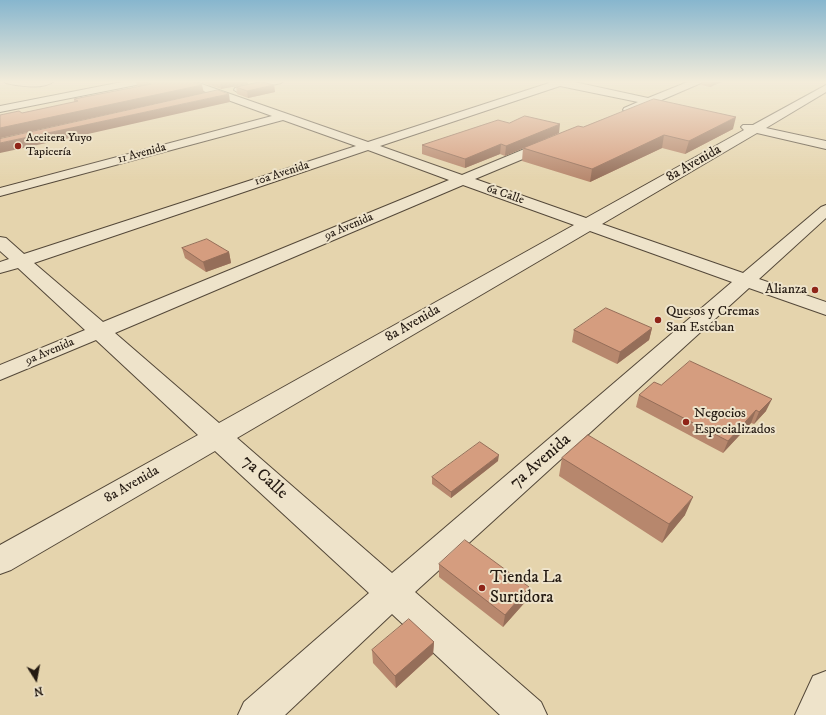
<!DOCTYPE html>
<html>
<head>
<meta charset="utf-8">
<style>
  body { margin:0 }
  #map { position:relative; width:826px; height:715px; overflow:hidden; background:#e5d4ad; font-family:"IM FELL DW Pica",serif }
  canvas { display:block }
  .north { position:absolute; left:16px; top:659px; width:40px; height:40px; -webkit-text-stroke:3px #eee3ca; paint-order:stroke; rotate:169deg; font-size:11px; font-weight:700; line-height:16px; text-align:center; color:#241a12 }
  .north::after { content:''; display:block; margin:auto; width:14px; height:18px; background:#241a12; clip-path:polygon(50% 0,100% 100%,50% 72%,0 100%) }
</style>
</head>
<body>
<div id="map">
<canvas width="826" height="715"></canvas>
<div class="north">N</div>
</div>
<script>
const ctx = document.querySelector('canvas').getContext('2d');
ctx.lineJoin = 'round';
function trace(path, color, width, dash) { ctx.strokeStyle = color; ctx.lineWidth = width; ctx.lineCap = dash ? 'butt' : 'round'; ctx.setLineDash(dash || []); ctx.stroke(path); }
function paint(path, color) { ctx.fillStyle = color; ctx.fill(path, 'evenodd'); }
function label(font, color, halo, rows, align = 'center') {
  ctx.font = font + ' "IM FELL DW Pica",serif'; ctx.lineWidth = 4; ctx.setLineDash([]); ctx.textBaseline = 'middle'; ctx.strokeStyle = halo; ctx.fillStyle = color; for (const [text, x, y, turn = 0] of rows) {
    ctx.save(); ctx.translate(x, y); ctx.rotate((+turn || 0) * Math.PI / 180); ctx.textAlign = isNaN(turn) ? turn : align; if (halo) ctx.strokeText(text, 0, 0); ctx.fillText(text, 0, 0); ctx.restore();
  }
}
const minor = new Path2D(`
  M4 81H54C45 90 17 86 6 83Z
  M127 81H146L141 84 0 112V106Z
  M179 81H193L368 142 549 83 547 81H570L648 98 690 81H703L701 83 657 102 656 104 650 105 628 113 623 110 624 108 638 102 560 86 380 146 462 175 546 140H554L556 143 554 146 475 179 586 218 744 130 741 127 743 125H753L826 85V92L766 128 826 141V149L757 133 602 224 743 273 821 207 826 205V218L759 279 826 302V315L749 288 415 592 541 702 547 715H500L392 614 285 715H238L244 702 369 593 215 451 11 570 0 574V545L198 435 96 340 0 380V365L85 330 18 268 0 273V262L9 259 0 251V237L6 238 24 254 356 146 283 120 0 196V188L272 116 181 83ZM368 150 449 180 103 322 34 263ZM463 185 574 225 219 423 115 333ZM590 231 732 282 392 573 237 438Z
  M266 81H283L281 83 239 93 234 90 235 88Z
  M826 671V715H795L813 676Z`);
trace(minor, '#544839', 2);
paint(minor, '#eee3ca');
paint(new Path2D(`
  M136 81H191L204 93 0 138V115L22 113 74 102V99L138 87 137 86Z
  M200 81H247L248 84 221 89 200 82Z
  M702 81H724L710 87 701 85Z
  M274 85 275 92 248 98 237 94 236 87Z
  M509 123 559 133 505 156 500 154 465 168 422 154V145Z
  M583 127 733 129 685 154 662 148 590 182 522 161 523 148Z
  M182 248 229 252 231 263 206 272 185 258Z
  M652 328 649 340 617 364 572 342 574 330Z
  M661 385 766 411 754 424 751 423 723 453 636 407 639 395Z
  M562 458 685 515 662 543 559 476Z
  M498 461 451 498 432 484V477Z
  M439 564 529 587 527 600 503 627 439 577Z
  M434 642 433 654 396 688 373 663 372 650Z`), '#b7876d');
paint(new Path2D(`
  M220 81H247L248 84 221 89Z
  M712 81H724L710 87Z
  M202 85 204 93 0 138V128Z
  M274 85 275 92 248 98 247 91Z
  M229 94 230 102 79 136 0 153V143Z
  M736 117 733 129 685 154 689 141Z
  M560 124 559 133 505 156 506 146Z
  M664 135 662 148 590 182 592 169Z
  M501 144 500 154 465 168V159Z
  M229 252 231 263 206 272 203 262Z
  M652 328 649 340 617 364 620 352Z
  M772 399 766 411 754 424 759 412Z
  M756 410 751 423 723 453 728 441Z
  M499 455 498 461 451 498V492Z
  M693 497 685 515 662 543 669 524Z
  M529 587 527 600 503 627 505 615Z
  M434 642 433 654 396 688 395 676Z`), '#956e59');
const building = new Path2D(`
  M142 81H191L202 85 0 128V115L19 111 22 113 78 101 74 99 151 84Z
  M262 82 274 85 247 91 236 87Z
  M218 90 229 94 76 127 0 143V139Z
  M654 99 736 117 689 141 664 135 592 169 523 148 578 126 583 127Z
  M525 116 560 124 506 146 501 144 465 159 422 145 498 120 509 123Z
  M207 239 229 252 203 262 182 248Z
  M606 308 652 328 620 352 574 330Z
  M690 361 772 399 759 412 756 410 728 441 639 395 654 382 661 385Z
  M588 435 693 497 669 524 562 458Z
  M480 442 499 455 451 492 432 477Z
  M465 540 529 587 505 615 439 564Z
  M409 619 434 642 395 676 372 650Z`);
paint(building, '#d59d7f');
trace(building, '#956e59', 1);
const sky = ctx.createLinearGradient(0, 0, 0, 181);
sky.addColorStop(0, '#87b6ce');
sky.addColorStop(0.45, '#f3ecda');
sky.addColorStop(1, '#f3ecda00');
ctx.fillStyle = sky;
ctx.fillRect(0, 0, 826, 181);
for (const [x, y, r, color] of [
  [18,146,4,"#8f2418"],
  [815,290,4,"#8f2418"],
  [658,320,4,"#8f2418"],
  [686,422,4,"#8f2418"],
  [482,588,4,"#8f2418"]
]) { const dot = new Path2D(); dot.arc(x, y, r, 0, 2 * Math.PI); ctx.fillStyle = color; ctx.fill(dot); trace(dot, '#eee3ca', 1.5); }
label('12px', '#241a12', '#eee3ca', [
  ["Aceitera Yuyo",26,139],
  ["Tapicería",26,153]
], 'left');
label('12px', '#241a12', '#eee3ca', [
  ["11 Avenida",142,154,-15],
  ["10a Avenida",282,174,-18],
  ["6a Calle",505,195,19],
  ["9a Avenida",349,227,-23],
  ["9a Avenida",50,352,-23]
]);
label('14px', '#241a12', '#eee3ca', [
  ["8a Avenida",694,164,-30],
  ["8a Avenida",413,324,-30],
  ["8a Avenida",132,485,-30]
]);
label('14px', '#241a12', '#eee3ca', [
  ["Alianza",807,290,"right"],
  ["Quesos y Cremas",666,312],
  ["San Esteban",666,328],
  ["Negocios",694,414],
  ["Especializados",694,430]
], 'left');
label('17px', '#241a12', '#eee3ca', [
  ["7a Avenida",541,462,-41],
  ["7a Calle",264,478,42]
]);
label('17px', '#241a12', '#eee3ca', [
  ["Tienda La",490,578],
  ["Surtidora",490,598]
], 'left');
</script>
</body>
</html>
